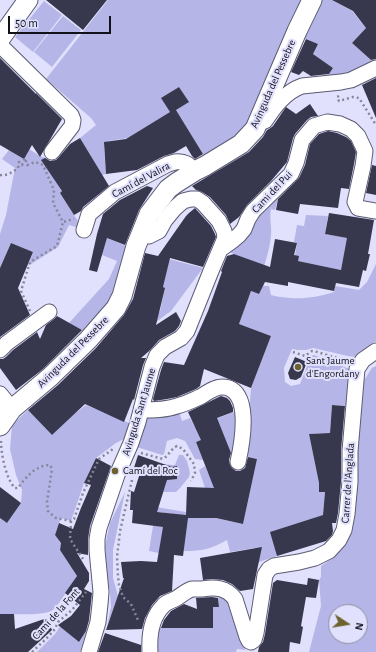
<!DOCTYPE html>
<html>
<head>
<meta charset="utf-8">
<style>
  body { margin:0 }
  #map { position:relative; width:376px; height:652px; overflow:hidden; background:#e1e1fe; font-family:"Alegreya Sans",sans-serif }
  canvas { display:block }
  .north { position:absolute; left:328px; top:604px; width:40px; height:40px; box-sizing:border-box; background:#e1e1fe; border:1px solid #8e8ea3; border-radius:50%; rotate:102deg; font-size:11px; font-weight:700; line-height:16px; text-align:center; color:#11111a }
  .north::after { content:''; display:block; margin:auto; width:14px; height:18px; background:#6d612e; clip-path:polygon(50% 0,100% 100%,50% 72%,0 100%) }
  .scale { position:absolute; left:8px; top:16px; width:103px; height:18px; box-sizing:border-box; border:2px solid #11111a; border-top:0; padding-left:5px; font-size:12px; line-height:14px; white-space:nowrap; color:#11111a; -webkit-text-stroke:3px #e1e1fe; paint-order:stroke }
</style>
</head>
<body>
<div id="map">
<canvas width="376" height="652"></canvas>
<div class="north">N</div>
<div class="scale">50 m</div>
</div>
<script>
const ctx = document.querySelector('canvas').getContext('2d');
ctx.lineJoin = 'round';
function paint(path, color) { ctx.fillStyle = color; ctx.fill(path, 'evenodd'); }
function trace(path, color, width, dash) { ctx.strokeStyle = color; ctx.lineWidth = width; ctx.lineCap = dash ? 'butt' : 'round'; ctx.setLineDash(dash || []); ctx.stroke(path); }
function label(font, color, halo, rows, align = 'center') {
  ctx.font = font + ' "Alegreya Sans",sans-serif'; ctx.lineWidth = 4; ctx.setLineDash([]); ctx.textBaseline = 'middle'; ctx.strokeStyle = halo; ctx.fillStyle = color; for (const [text, x, y, turn = 0] of rows) {
    ctx.save(); ctx.translate(x, y); ctx.rotate((+turn || 0) * Math.PI / 180); ctx.textAlign = isNaN(turn) ? turn : align; if (halo) ctx.strokeText(text, 0, 0); ctx.fillText(text, 0, 0); ctx.restore();
  }
}
paint(new Path2D(`
  M108 0H304L246 126 231 143 204 156 176 110 188 102 179 87 162 98 170 112 128 138 108 141 104 147 106 174 102 175 80 138 96 125 91 118 46 79Z
  M321 0H332L352 11 366 28 352 43 373 62 369 66 323 83 333 68 313 54 318 44 304 38Z
  M44 1 62 15 33 52 15 37Z
  M63 16 81 30 52 67 34 52Z
  M29 149 40 156 50 160 45 164 62 191 60 193 78 221 80 222 79 228 69 225 58 247 28 266 33 252 11 243 0 268V234L6 215 15 168 2 159 9 150 24 157Z
  M298 176 303 178 299 195 280 191 275 210 271 209C269 218 272 227 271 235 270 249 265 263 261 276L260 264 229 252 246 236 256 218 269 202 280 191 293 182Z
  M306 215 328 216 325 234 348 238 341 270 298 261 295 255 297 243 294 242 297 225 304 226Z
  M107 238 126 246 121 261 113 293 106 308 84 331 69 323 109 279 117 261 102 255Z
  M169 259 203 268 171 311 152 325 150 322 160 311 165 288 163 287Z
  M376 264V341L356 357 348 356 313 348 306 350H298L292 349 284 368 285 382 291 386 300 384 311 356 314 355 352 370 350 406 332 405 330 433 309 434 319 483V492H325L323 515 271 532 277 556 259 562 255 548 230 552 227 540C211 549 202 551 184 551L173 524 174 514 159 512 157 526 169 528 167 540H161L159 553 149 551 156 507 186 512V517L215 518 243 524 257 459 246 456 249 417 251 388 271 336 239 324 251 291 259 294 263 286H269L271 295C278 297 283 297 290 298 306 299 318 297 334 292L335 286 359 290 367 282Z
  M376 366V652H309L321 606 319 580 321 577V566L334 557 338 553 347 536 361 385 372 368ZM336 612H360V636H336Z
  M86 405 129 423 124 439 116 443 96 458 84 483 71 521 61 518 59 523 55 535 61 543 60 550 77 576C71 585 60 603 53 610 45 616 11 614 0 614V518L7 523 21 503 22 490 16 475 10 449 12 425 28 410 52 435 73 415Z
  M179 411 182 421 190 418 195 427 234 412 237 417 234 462 222 432 196 442 203 460 195 459 185 441 177 438 167 441 164 454 162 455 137 447 142 435 145 417Z
  M179 455H183L187 461 190 473 189 477 180 488 176 492H163L166 483 159 481 164 464 172 465H175Z
  M205 466 209 475 217 472V488H205L199 470Z
  M125 492 113 550V578L118 596 107 626 111 607 110 592 106 571 105 546 110 523Z
  M218 590 231 600 240 629 245 650 237 649 236 652H156L157 628H213V607H219Z
  M60 626 79 642 87 629 80 652H37L56 633Z`), '#b5b5e8');
paint(new Path2D(`
  M46 0H107L83 30Z
  M332 0H376V59L371 60 352 43 366 28 353 11Z
  M306 39 318 44 313 54 333 68 329 74 311 76 303 71 299 75 291 72Z
  M0 58 36 94V93L62 119 40 157 32 145 24 159 0 145Z
  M376 78V118L362 85Z
  M179 87 189 102 176 110 203 154 195 159 192 156 186 146 174 153 164 156 137 170 106 174 104 142 126 139 170 112 161 98Z
  M310 104 318 116 311 117 307 120 295 134 293 138 287 162 271 181 247 205 239 217 230 224 226 215 210 197 202 192 196 190 192 186 249 152 263 137 267 130 269 129 273 126 286 107 296 114Z
  M328 131 337 133 346 137 351 141 356 152 354 164 349 189 341 188 338 208 300 204 298 214 276 210 278 199 299 178 305 165 310 144 319 134Z
  M80 138 109 186 83 207 81 211 74 215 60 193 62 191 41 160 45 158 50 161 56 160 59 157 70 144Z
  M372 165 376 166V195L366 193Z
  M147 186 153 188 139 210 125 245 107 238 97 272 89 270 97 234 103 214 120 200Z
  M195 208 211 226 215 234 216 237 203 267 170 258 163 287 165 288 156 325 176 312 181 321 179 326 175 331 159 340 151 349 148 352 141 358H146L143 365 134 400 133 399 124 422 85 404 52 435 28 410 58 385 96 348 124 315 133 299 145 253 158 256 186 216 189 213Z
  M329 213 374 220 368 254H370L366 271 363 270 359 287 336 283 334 291 288 282V286L265 282 259 294 251 291 239 324 271 336 251 388 204 369 200 386 196 389 177 397 167 399 154 401 153 399 161 370 164 362 184 365 208 311 222 272 221 271 227 256 234 254 270 267 275 239 297 243 294 255 299 256 298 261 341 270 347 238 325 234Z
  M11 243 33 252 18 288 30 315 0 337V268Z
  M57 316 82 330 43 369 16 390 0 368V359H3L6 357 13 350 37 332 40 339 46 325 54 319Z
  M295 357 307 362 301 377 296 380 290 379 288 373Z
  M221 396 227 398 230 401 233 408V412L217 418 231 453 229 460 230 465 232 468 236 471H240L245 468 248 457 257 459 243 524 216 518H188L183 556 174 555 172 591 160 596 152 605 145 618 142 629 106 630 124 578H123L121 562 141 561 157 562 163 527 132 523 133 510H130L131 491 134 492 140 473 133 471 138 455 172 467 177 466V479L167 480 157 512 186 515 187 487 214 488 196 442 201 440 188 412Z
  M332 405 345 406 341 450V482L338 513 336 523H332L333 531 332 535 326 541 277 556 270 532 323 515 325 492H319V483L309 434 330 433Z
  M96 458 111 466 90 526 88 539V555L77 553 89 573V581L84 589 92 593 89 620 86 631 79 642 58 625 71 616 80 605 65 593 77 576 60 550 61 543 55 535 59 523 73 529 81 508 91 485 84 483Z
  M0 487 21 503 7 523 0 518Z
  M262 547 253 589 240 591 232 584 223 580 212 579 203 580 200 558Z
  M308 578 319 580 316 598 306 597 301 626 303 627 300 644 290 642 289 652H258L259 647 263 642 265 634 273 583 277 580 307 585Z
  M212 597 218 598 219 607H213V628H161L164 620 171 611 184 604 197 609 196 598Z
  M0 614H14L15 629 47 618 52 630 28 652H0Z
  M105 633 141 645V652H98Z`), '#37374d');
const minor = new Path2D(`
  M0 45 71 115 73 120 72 126 52 152
  M265 121C274 107 285 92 302 86L341 82 351 80 376 68
  M84 230 89 214 115 192 168 164 175 162C185 161 188 164 195 171
  M221 249 232 241 239 235 244 229 248 219 253 211 291 174 296 163 302 140 314 126 327 122 340 124 351 129 358 136 365 151 363 166 355 202 358 208 376 211
  M0 350 7 343 49 312
  M0 394 12 409 3 413
  M141 410C153 410 166 410 177 406 185 404 193 400 200 397 207 393 214 387 222 387 253 387 242 444 238 462
  M89 652 98 622 100 604 101 592 97 550V539L99 528 117 475 131 443 138 422 152 367 157 355 165 347 181 338 187 331 211 271 225 238 224 231 219 221 203 203 197 199H191L183 201 175 208 165 220 159 231 149 236 141 234
  M150 652C149 636 151 618 163 606 166 602 169 602 173 600 180 597 185 591 192 589 195 589 199 589 202 589 215 587 226 587 235 599L247 637 249 641 251 642 254 640 256 633 265 575 269 569 274 566 299 562 315 558 329 551 339 540 344 530 347 514 350 482V451L357 369 363 360 376 351`);
const major = new Path2D(`
  M0 39 28 0
  M0 426 12 409 50 377 88 340 116 308 122 296 136 246 141 234 149 214 168 189 176 183 195 171 205 166 241 144 255 129 297 31 312 0`);
trace(minor, '#5b5b73', 17);
trace(major, '#5b5b73', 21);
trace(new Path2D(`
  M339 96 337 97 339 101 353 97 359 98 376 125
  M0 175C7 176 13 172 18 168L19 162 22 165 25 158 27 165 35 162 43 165 54 190 53 203 63 222 74 219
  M30 311 21 291 30 262 57 246 63 222
  M293 352 305 356 312 351H314L347 361
  M1 441C1 454 6 479 15 488H18C26 477 36 465 50 465L52 469 47 502 48 511 51 514 56 518 71 521 74 519 83 493 99 459 113 449
  M141 453 163 459C170 454 170 450 177 446L183 449 194 464 195 473 191 481
  M132 480 120 531 117 557 118 576 119 585 123 597 131 604 138 620
  M71 521 70 539 83 559
  M32 652 46 639 55 629 58 622 72 610 86 592`), '#86869a', 2.5, [2, 3]);
trace(minor, '#fff', 15);
trace(major, '#fff', 19);
for (const [x, y, r, color] of [
  [298,367,4,"#6d612e"],
  [115,471,4,"#6d612e"]
]) { const dot = new Path2D(); dot.arc(x, y, r, 0, 2 * Math.PI); ctx.fillStyle = color; ctx.fill(dot); trace(dot, '#e1e1fe', 1.5); }
label('11px', '#11111a', '#e1e1fe', [
  ["Avinguda del Pessebre",273,84,-66],
  ["Camí del Valira",141,180,-28],
  ["Cami del Pui",272,192,-47],
  ["Avinguda del Pessebre",73,352,-45],
  ["Avinguda Sant Jaume",139,412,-73],
  ["Carrer de l'Anglada",348,483,-86],
  ["Camí de la Font",56,614,-48]
]);
label('11px', '#11111a', '#e1e1fe', [
  ["Sant Jaume",306,361],
  ["d'Engordany",306,374],
  ["Camí del Roc",123,471]
], 'left');
</script>
</body>
</html>
